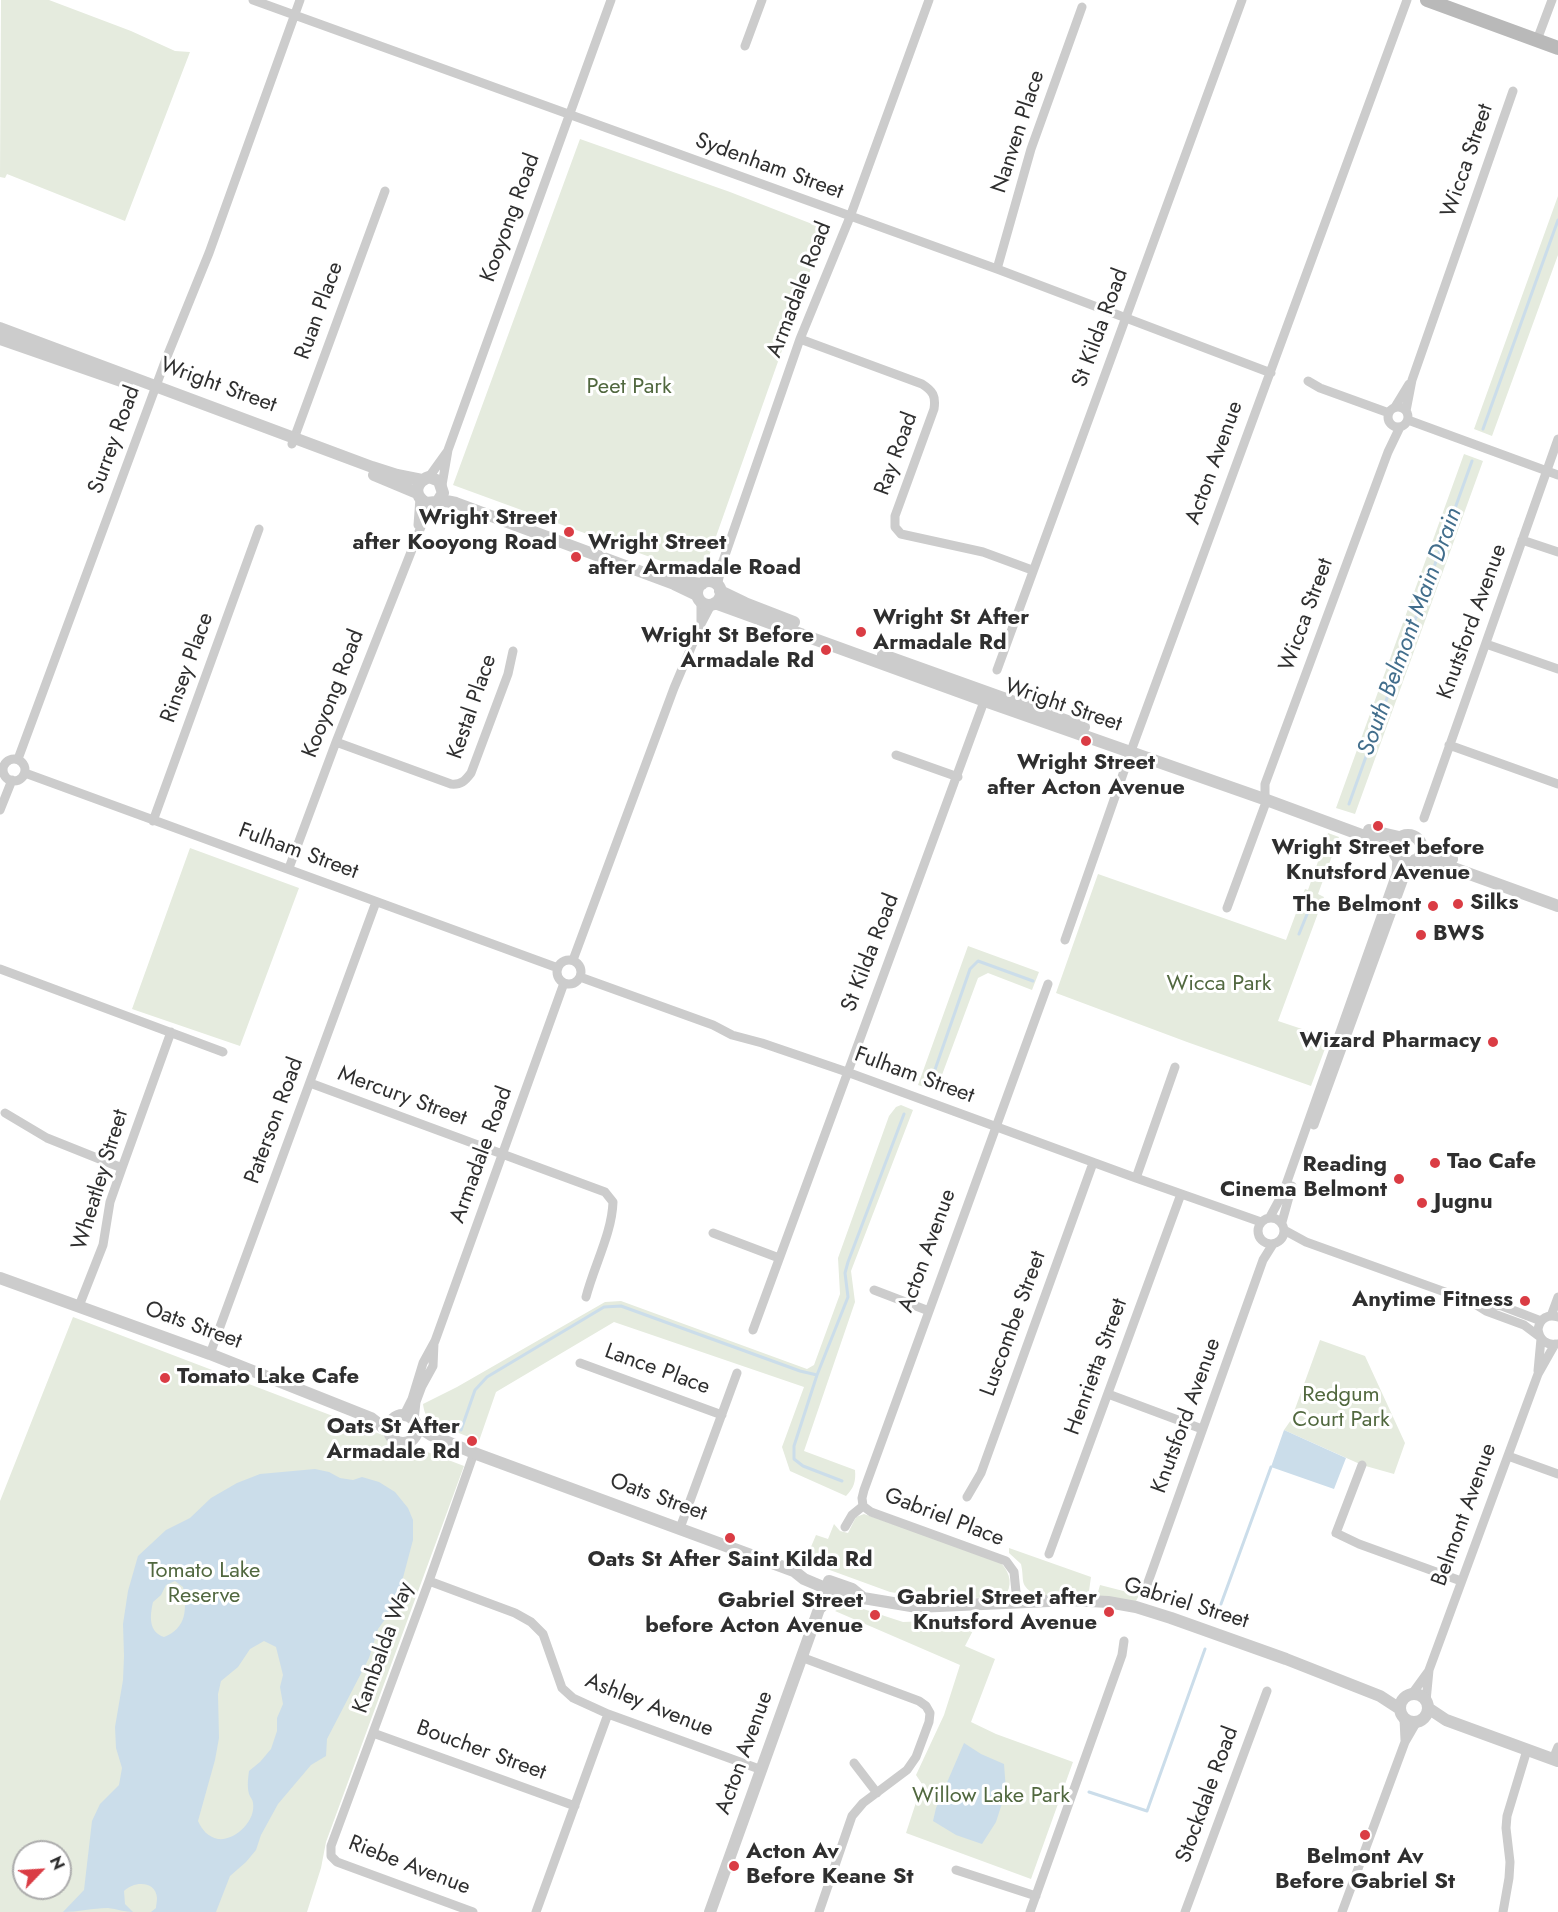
<!DOCTYPE html>
<html>
<head>
<meta charset="utf-8">
<style>
  body { margin:0 }
  #map { position:relative; width:1558px; height:1912px; overflow:hidden; background:#fff; font-family:Jost,sans-serif }
  canvas { display:block }
  .north { position:absolute; left:12px; top:1840px; width:60px; height:60px; box-sizing:border-box; background:#fff; border:2px solid #acacac; border-radius:50%; rotate:65deg; font-size:16px; font-weight:700; line-height:24px; text-align:center; color:#2f2f2f }
  .north::after { content:''; display:block; margin:auto; width:21px; height:27px; background:#da3c44; clip-path:polygon(50% 0,100% 100%,50% 72%,0 100%) }
</style>
</head>
<body>
<div id="map">
<canvas width="1558" height="1912"></canvas>
<div class="north">N</div>
</div>
<script>
const ctx = document.querySelector('canvas').getContext('2d');
ctx.lineJoin = 'round';
function paint(path, color) { ctx.fillStyle = color; ctx.fill(path, 'evenodd'); }
function trace(path, color, width, dash) { ctx.strokeStyle = color; ctx.lineWidth = width; ctx.lineCap = dash ? 'butt' : 'round'; ctx.setLineDash(dash || []); ctx.stroke(path); }
function label(font, color, halo, rows, align = 'center') {
  ctx.font = font + ' Jost,sans-serif'; ctx.lineWidth = 6; ctx.setLineDash([]); ctx.textBaseline = 'middle'; ctx.strokeStyle = halo; ctx.fillStyle = color; for (const [text, x, y, turn = 0] of rows) {
    ctx.save(); ctx.translate(x, y); ctx.rotate((+turn || 0) * Math.PI / 180); ctx.textAlign = isNaN(turn) ? turn : align; if (halo) ctx.strokeText(text, 0, 0); ctx.fillText(text, 0, 0); ctx.restore();
  }
}
paint(new Path2D(`
  M1 0H49L131 31 175 51 190 52 125 221 7 174 5 178 0 177Z
  M580 139 730 192 825 229 702 576 453 485Z
  M1558 196V255L1492 436 1474 429Z
  M1464 454 1483 461 1355 814 1336 808Z
  M1328 833 1339 837 1318 894 1324 897 1278 1021 1329 1038 1311 1086 1187 1042 1056 993 1098 874 1286 940 1305 889 1308 890Z
  M190 848 299 888 240 1046 132 1009Z
  M968 946 1039 972 1032 990 988 973 978 978 936 1091 918 1085Z
  M901 1105 913 1110 851 1271 855 1302 804 1451 855 1470C856 1481 854 1488 846 1496L790 1471 782 1447 804 1387 614 1322 496 1392 479 1441 431 1422C426 1416 424 1412 423 1404L457 1387 605 1302 621 1301 807 1369 814 1365 840 1294 838 1258 889 1116 896 1107Z
  M73 1317 464 1466 326 1842 321 1868 307 1912H0V1501ZM24 1852H60V1888H24Z
  M1320 1340 1365 1356 1405 1443 1394 1474 1362 1465 1284 1430 1291 1420Z
  M864 1514 1000 1562C1008 1570 1013 1581 1007 1593L991 1598 922 1597 890 1592 805 1561 816 1535 828 1539 834 1524 840 1531 848 1533 856 1517Z
  M1009 1548 1091 1577 1089 1591 1098 1592 1100 1585 1139 1595 1136 1601 1038 1596C1018 1585 1025 1582 1021 1564L1009 1553Z
  M848 1604 903 1622 979 1619 965 1646 995 1659 971 1722 996 1734 1073 1762 1031 1879 906 1833 922 1784 916 1775 944 1715 960 1665 835 1611Z`), '#e5ebde');
paint(new Path2D(`
  M1284 1430 1346 1458 1334 1489 1271 1467Z
  M315 1469 329 1472 340 1478 353 1480 362 1477 379 1482 395 1492 408 1508 413 1520V1540L396 1604 378 1629 369 1658 327 1739 326 1756 311 1765 278 1804 261 1835 256 1850 246 1862 230 1876 216 1912H151L156 1908C156 1905 157 1902 157 1898 156 1880 133 1881 124 1891L125 1904 133 1912C125 1912 117 1909 108 1908 92 1908 79 1912 63 1912L84 1890 92 1821 100 1804 119 1785 122 1768 116 1748 115 1727 123 1680 124 1656 123 1624 128 1591 138 1556 166 1530 190 1518 211 1498 237 1483 260 1474ZM175 1581 183 1587C187 1609 187 1628 164 1637 148 1632 150 1615 153 1602L161 1595 166 1585ZM264 1641 276 1647 283 1675 280 1687 283 1704 277 1718V1731L271 1749 260 1762 249 1771C248 1779 247 1786 249 1794 250 1797 253 1800 253 1803 256 1821 235 1841 218 1839 208 1837 202 1830 198 1821L215 1760 219 1738 218 1694 221 1681 238 1667 250 1649Z
  M964 1743 981 1754 1004 1764 1006 1791 996 1822 982 1844 956 1835 933 1821 936 1808Z`), '#cbddea');
trace(new Path2D(`
  M1483 429 1558 220
  M1349 804 1472 461
  M1299 934 1312 902
  M930 1084 970 969 978 961 1033 981
  M461 1430 475 1390 487 1377 604 1307 621 1306 800 1371 817 1375
  M842 1481 803 1466 794 1459V1446L817 1375 848 1297 845 1273 848 1262 904 1114
  M1221 1604 1271 1467
  M1089 1792 1147 1811 1205 1649`), '#cbddea', 3);
trace(new Path2D(`
  M253 0 997 269 1271 373
  M1537 40 1552 0
  M745 46 762 0
  M997 269 1031 149 1082 7
  M800 339 922 384C933 391 936 396 934 409L895 516V527L901 534 983 552 1032 570
  M1308 381 1320 388 1389 413
  M1388 417a10 10 0 1 1 20 0a10 10 0 1 1-20 0Z
  M1395 407 1409 384
  M1406 411 1412 380 1513 91
  M1408 420 1558 475
  M292 444 385 191
  M429 477 447 452
  M442 485 448 450 611 0
  M418 525 420 498
  M1522 540 1558 552
  M706 582 722 563
  M717 586 723 561 800 339 850 217 929 0
  M701 621V602
  M1486 644 1558 669
  M997 670 1242 0
  M336 742 451 784C461 785 465 781 471 773L508 674 513 651
  M1449 745 1558 784
  M896 755 958 777
  M18 759 166 359 209 253 300 0
  M3 770a11 11 0 1 1 22 0a11 11 0 1 1-22 0Z
  M25 773 558 968
  M0 810 12 780
  M1424 818 1558 439
  M153 821 259 529
  M289 868 336 742 430 504
  M1227 908 1265 805V784L1388 452 1400 427
  M1065 940 1131 751 1407 0
  M573 960 674 688 701 624 711 605
  M557 972a12 12 0 1 1 24 0a12 12 0 1 1-24 0Z
  M0 969 223 1052
  M580 977 713 1025 732 1035 762 1043 847 1072 1136 1178 1261 1222
  M310 1083 605 1192 613 1202C612 1233 594 1266 586 1297
  M5 1113 47 1138 122 1168
  M1314 1125 1410 862
  M1136 1178 1175 1067
  M1270 1217 1283 1193 1396 874 1397 858
  M1258 1231a13 13 0 1 1 26 0a13 13 0 1 1-26 0Z
  M1282 1222 1292 1186
  M1284 1230 1306 1242 1470 1301 1486 1311 1524 1325 1540 1337
  M713 1233 779 1258
  M874 1290 929 1311
  M1476 1302 1502 1306 1541 1321
  M79 1306 103 1245 110 1202 122 1168 171 1032
  M1551 1316 1558 1297
  M1558 1317C1548 1314 1540 1318 1538 1329 1539 1340 1547 1346 1558 1344
  M753 1330 986 696
  M210 1354 376 902
  M580 1363 722 1415
  M1538 1371 1541 1339
  M1108 1394 1202 1429
  M404 1415 412 1399 423 1363 435 1341 564 983
  M414 1420 416 1402 422 1386 433 1366 434 1343
  M1508 1456 1558 1474
  M1362 1465 1336 1533 1359 1544 1461 1581
  M967 1497 981 1473 1093 1163
  M863 1506 871 1512 1006 1561 1014 1572 1017 1602
  M845 1527 852 1515 863 1506 862 1498 864 1490 1048 984
  M680 1528 737 1373
  M1049 1554 1181 1194
  M429 1581 515 1613 531 1622 543 1634 562 1688 573 1698 608 1714 762 1770
  M1147 1585 1263 1260 1273 1244
  M801 1657 919 1701 926 1706 930 1713 929 1722 916 1757 907 1770 863 1803 852 1816 819 1912
  M1412 1694 1428 1672
  M1426 1701 1429 1670 1538 1374 1555 1344
  M1404 1719 1405 1740
  M373 1733 575 1806
  M1553 1759 1558 1747
  M854 1763 877 1793
  M956 1870 1036 1896
  M473 1912 337 1862 331 1856V1846L429 1581 474 1453
  M536 1912 608 1714
  M1030 1912 1122 1655 1124 1641
  M1185 1912 1267 1691
  M1342 1912 1405 1742 1416 1723
  M1503 1912 1509 1878 1510 1862 1506 1828 1507 1816 1527 1750`), '#ccc', 9);
trace(new Path2D(`
  M0 328 372 467 397 475 422 480
  M0 339 127 383
  M374 475 417 493
  M438 501 443 493 439 481 429 477C415 482 413 495 426 503L446 501 456 503 674 584 697 595
  M676 577 686 582 702 584
  M697 593a12 12 0 1 1 24 0a12 12 0 1 1-24 0Z
  M720 591 745 603 794 622
  M715 603 985 701 1264 799 1375 840 1394 852
  M883 655 1084 727
  M1369 830 1399 837
  M1394 849a14 14 0 1 1 28 0a14 14 0 1 1-28 0Z
  M1421 845 1431 852 1452 859
  M1415 860 1445 865 1558 906
  M0 1278 210 1354 371 1418 389 1432
  M389 1429a14 14 0 1 1 28 0a14 14 0 1 1-28 0Z
  M417 1426 431 1435 474 1453 794 1571 804 1579 849 1598H863L917 1607 1071 1600 1108 1602 1136 1607 1171 1618 1286 1659 1380 1696 1400 1709
  M829 1581 852 1589 863 1598
  M1400 1708a14 14 0 1 1 28 0a14 14 0 1 1-28 0Z
  M1428 1708 1446 1720 1558 1761
  M710 1912 819 1609 824 1604 834 1583`), '#ccc', 12);
trace(new Path2D(`
  M1427 0 1558 48`), '#b9b9b9', 14);
for (const [x, y, r, color] of [
  [569,532,6,"#da3c44"],
  [576,557,6,"#da3c44"],
  [861,632,6,"#da3c44"],
  [826,650,6,"#da3c44"],
  [1086,741,6,"#da3c44"],
  [1378,826,6,"#da3c44"],
  [1458,904,6,"#da3c44"],
  [1433,906,6,"#da3c44"],
  [1421,935,6,"#da3c44"],
  [1493,1042,6,"#da3c44"],
  [1435,1163,6,"#da3c44"],
  [1399,1179,6,"#da3c44"],
  [1422,1203,6,"#da3c44"],
  [1525,1301,6,"#da3c44"],
  [165,1378,6,"#da3c44"],
  [472,1441,6,"#da3c44"],
  [730,1538,6,"#da3c44"],
  [1109,1612,6,"#da3c44"],
  [875,1615,6,"#da3c44"],
  [1365,1835,6,"#da3c44"],
  [734,1866,6,"#da3c44"]
]) { const dot = new Path2D(); dot.arc(x, y, r, 0, 2 * Math.PI); ctx.fillStyle = color; ctx.fill(dot); trace(dot, '#fff', 2); }
label('22px', '#2f2f2f', '#fff', [
  ["Nanven Place",1019,132,-72],
  ["Wicca Street",1468,161,-71],
  ["Sydenham Street",769,167,20],
  ["Kooyong Road",511,218,-70],
  ["Armadale Road",800,290,-69],
  ["Ruan Place",320,311,-70],
  ["St Kilda Road",1101,328,-70],
  ["Wright Street",218,386,20],
  ["Surrey Road",115,440,-70],
  ["Ray Road",897,454,-70],
  ["Acton Avenue",1215,463,-70],
  ["Wicca Street",1307,615,-70],
  ["Knutsford Avenue",1473,622,-70],
  ["Rinsey Place",188,668,-70],
  ["Kooyong Road",334,694,-69],
  ["Wright Street",1063,706,19],
  ["Kestal Place",473,707,-71],
  ["Fulham Street",298,852,20],
  ["St Kilda Road",871,953,-69],
  ["Fulham Street",914,1076,20],
  ["Mercury Street",402,1097,20],
  ["Paterson Road",275,1121,-70],
  ["Armadale Road",482,1155,-70],
  ["Wheatley Street",101,1180,-73],
  ["Acton Avenue",928,1251,-70],
  ["Luscombe Street",1014,1324,-70],
  ["Oats Street",193,1326,20],
  ["Henrietta Street",1097,1367,-70],
  ["Lance Place",657,1370,20],
  ["Knutsford Avenue",1187,1416,-70],
  ["Oats Street",658,1498,20],
  ["Belmont Avenue",1465,1515,-70],
  ["Gabriel Place",944,1518,21],
  ["Gabriel Street",1186,1604,17],
  ["Kambalda Way",384,1648,-70],
  ["Ashley Avenue",649,1706,22],
  ["Boucher Street",481,1751,20],
  ["Acton Avenue",745,1753,-70],
  ["Stockdale Road",1208,1795,-70],
  ["Riebe Avenue",409,1866,21]
]);
label('22px', '#51683f', '#fff', [
  ["Peet Park",629,388],
  ["Wicca Park",1219,985],
  ["Redgum",1341,1396],
  ["Court Park",1341,1421],
  ["Tomato Lake",204,1572],
  ["Reserve",204,1597],
  ["Willow Lake Park",991,1797]
]);
label('bold 22px', '#2f2f2f', '#fff', [
  ["Wright Street",557,519],
  ["after Kooyong Road",557,544],
  ["Wright Street",588,544,"left"],
  ["after Armadale Road",588,569,"left"],
  ["Wright St After",873,619,"left"],
  ["Armadale Rd",873,644,"left"],
  ["Wright St Before",814,637],
  ["Armadale Rd",814,662],
  ["Wright Street",1086,764,"center"],
  ["after Acton Avenue",1086,789,"center"],
  ["Wright Street before",1378,849,"center"],
  ["Knutsford Avenue",1378,874,"center"],
  ["Silks",1470,904,"left"],
  ["The Belmont",1421,906],
  ["BWS",1433,935,"left"],
  ["Wizard Pharmacy",1481,1042],
  ["Tao Cafe",1447,1163,"left"],
  ["Reading",1387,1166],
  ["Cinema Belmont",1387,1191],
  ["Jugnu",1434,1203,"left"],
  ["Anytime Fitness",1513,1301],
  ["Tomato Lake Cafe",177,1378,"left"],
  ["Oats St After",460,1428],
  ["Armadale Rd",460,1453],
  ["Oats St After Saint Kilda Rd",730,1561,"center"],
  ["Gabriel Street after",1097,1599],
  ["Knutsford Avenue",1097,1624],
  ["Gabriel Street",863,1602],
  ["before Acton Avenue",863,1627],
  ["Acton Av",746,1853,"left"],
  ["Before Keane St",746,1878,"left"],
  ["Belmont Av",1365,1858,"center"],
  ["Before Gabriel St",1365,1883,"center"]
], 'right');
label('italic 24px', '#426e8c', '#fff', [
  ["South Belmont Main Drain",1411,632,-70]
]);
</script>
</body>
</html>
